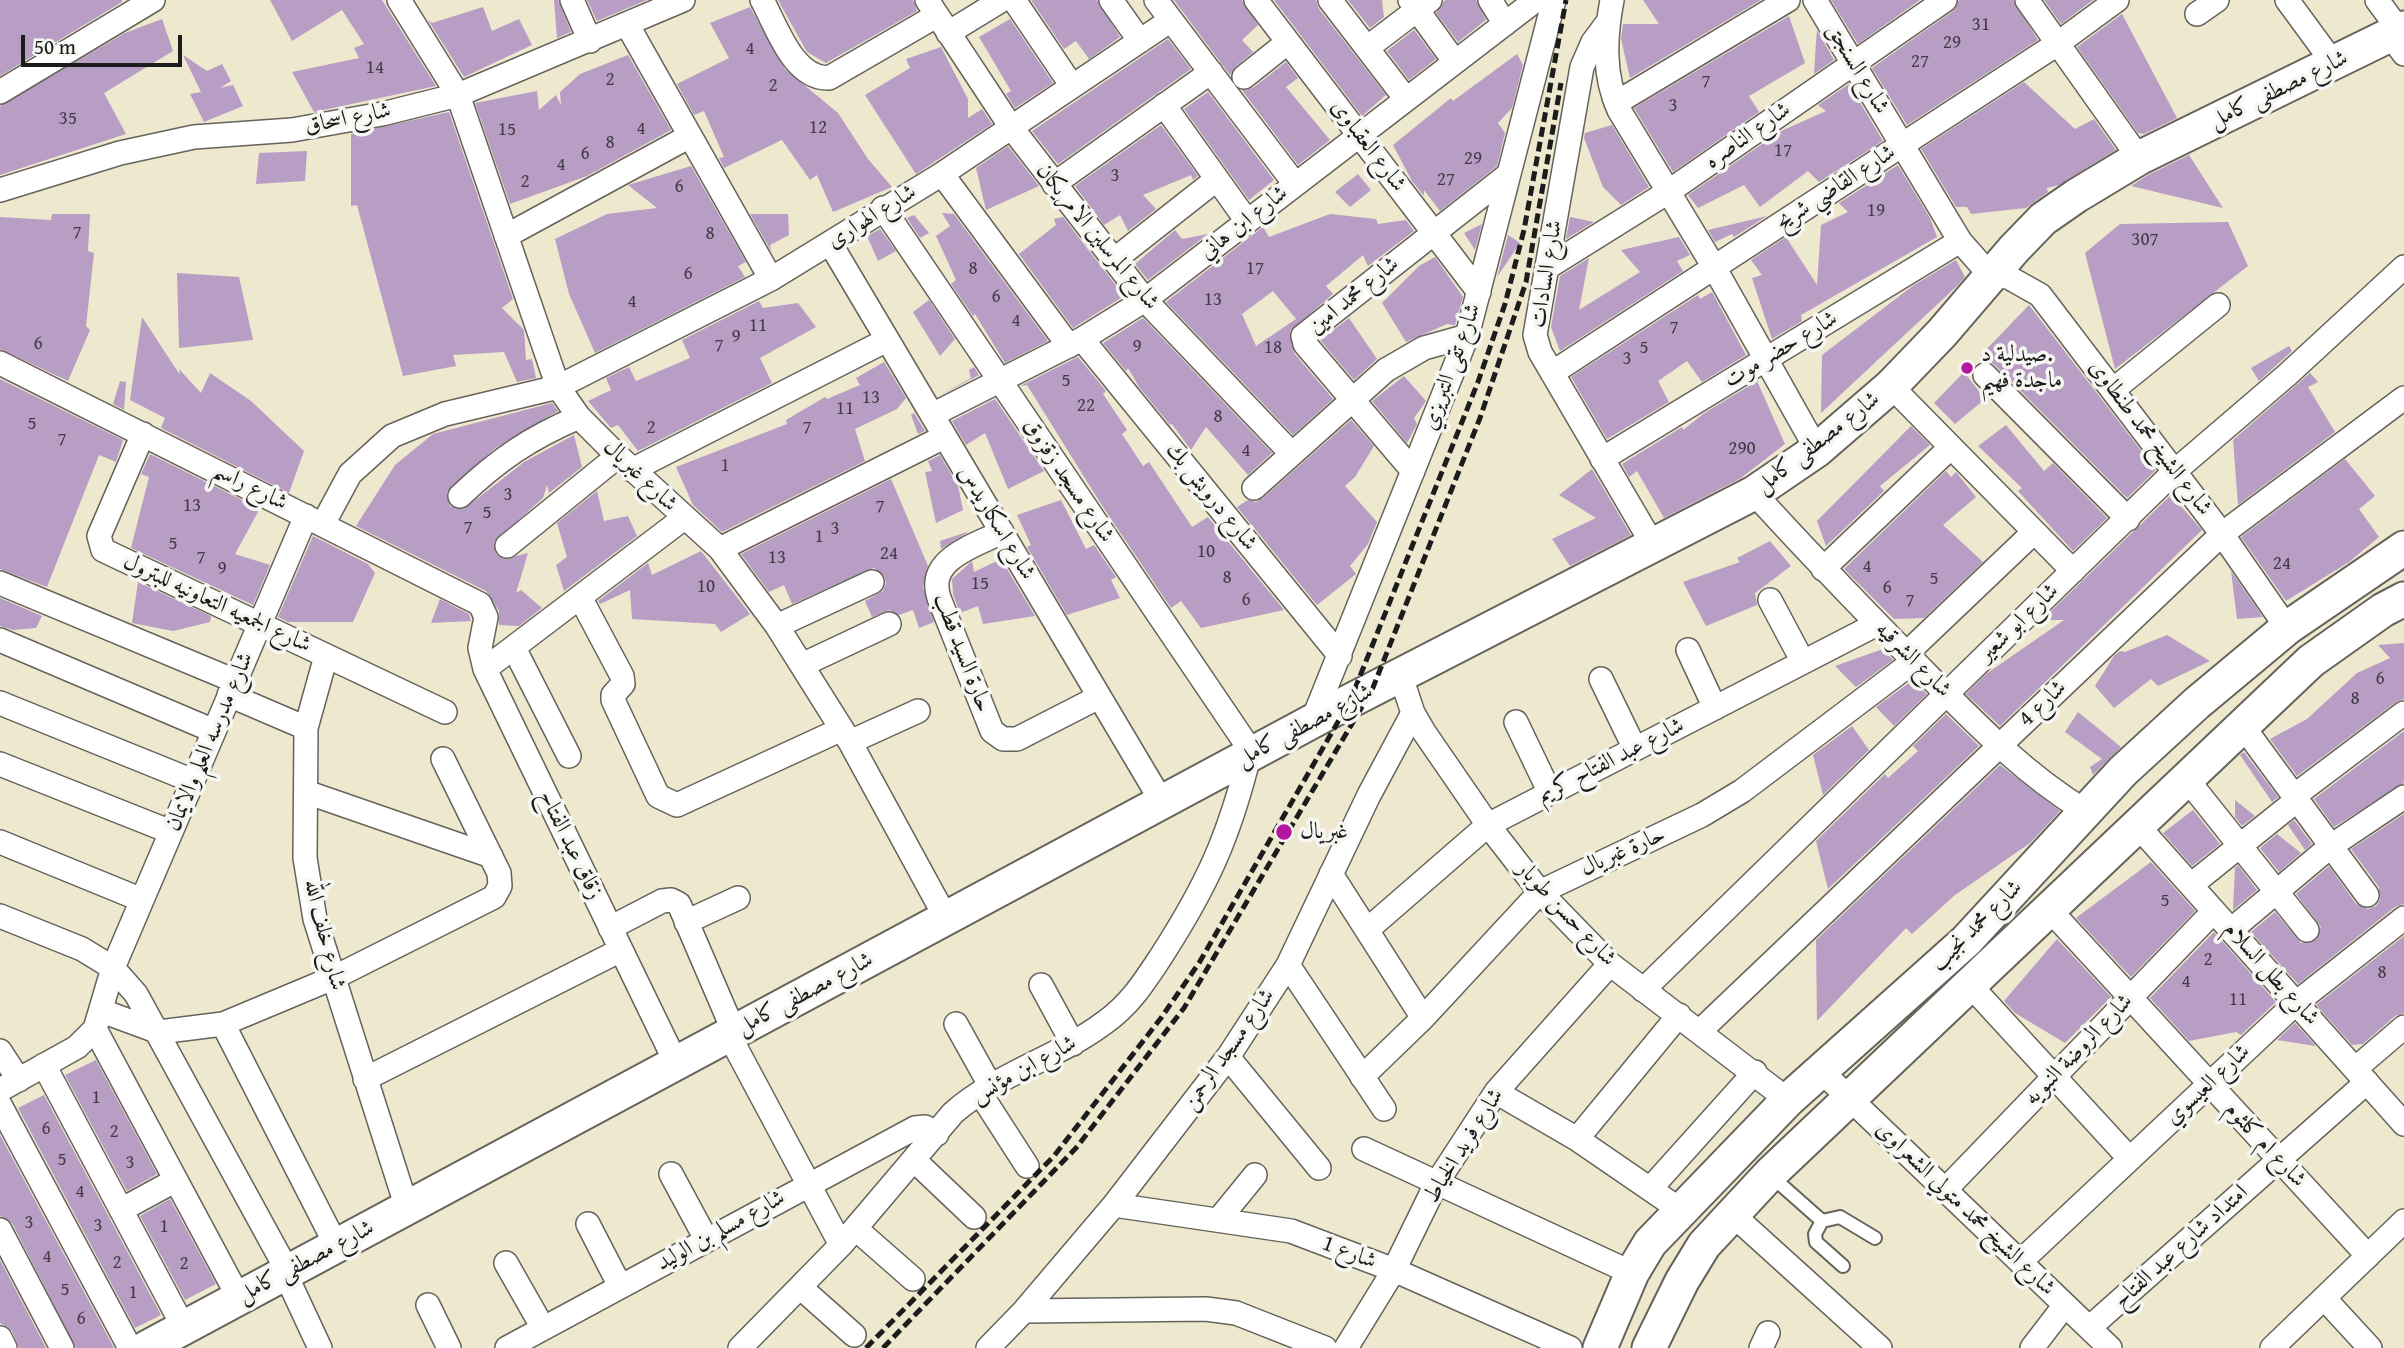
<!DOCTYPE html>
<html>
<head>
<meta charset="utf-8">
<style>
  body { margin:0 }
  #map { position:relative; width:2404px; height:1348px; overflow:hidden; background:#ede8ce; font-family:"Gentium Book Plus",serif }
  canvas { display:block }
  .scale { position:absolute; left:21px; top:35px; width:161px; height:32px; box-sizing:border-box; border:4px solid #1c1c1c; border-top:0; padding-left:9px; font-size:21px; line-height:24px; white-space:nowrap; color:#1c1c1c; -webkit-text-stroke:5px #f6f6f2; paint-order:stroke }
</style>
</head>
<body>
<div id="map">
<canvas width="2404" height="1348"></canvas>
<div class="scale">50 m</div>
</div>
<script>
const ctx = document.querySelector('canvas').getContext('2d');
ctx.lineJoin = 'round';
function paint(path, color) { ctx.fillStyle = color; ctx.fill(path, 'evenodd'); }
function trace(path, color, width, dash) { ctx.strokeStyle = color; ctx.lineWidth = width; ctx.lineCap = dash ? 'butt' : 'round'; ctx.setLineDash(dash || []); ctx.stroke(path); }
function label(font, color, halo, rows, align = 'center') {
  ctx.font = font + ' "Gentium Book Plus",Amiri,serif'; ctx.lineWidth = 7; ctx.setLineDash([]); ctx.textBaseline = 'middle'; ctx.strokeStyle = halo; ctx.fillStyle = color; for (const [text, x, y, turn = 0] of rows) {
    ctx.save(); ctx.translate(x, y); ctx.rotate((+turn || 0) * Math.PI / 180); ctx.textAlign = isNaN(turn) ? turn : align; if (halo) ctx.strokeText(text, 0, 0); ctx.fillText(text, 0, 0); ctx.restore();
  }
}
paint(new Path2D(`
  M0 0H122V2L0 76Z
  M270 0H382L436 86 314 112 292 72 359 58 354 48 364 44 342 10 292 41Z
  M554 0H558L571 32 557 38Z
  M587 0H647L597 21Z
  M778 0H913L917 11 826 63 807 52Z
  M1031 0H1097L1120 37 1089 59 1076 41 1064 49Z
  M1174 0H1242L1258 25 1242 40 1253 52 1235 67 1230 75Z
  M1274 0H1316L1319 9 1386 95 1362 116Z
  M1348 0H1382L1384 17 1370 28Z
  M1445 0H1476L1486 20 1458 42 1436 13Z
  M1643 0H1761L1630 78 1621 39 1623 24H1659Z
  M1831 0H1920L1858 44Z
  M1959 0H2013L2038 40 1907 125 1872 68 1953 11Z
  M2044 0H2093L2061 24Z
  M483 7 492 31 519 19 532 45 464 77 428 20 432 23Z
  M750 7 785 69 838 113 868 159 892 187 833 212 817 175 810 180 782 140 724 168 719 158 724 157 704 111 694 115 677 84 729 58 710 23Z
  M2122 14 2177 118 2144 134 2138 133 2077 47Z
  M1789 16 1805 63 1749 96 1759 112 1673 172 1634 108Z
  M162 19 173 51 104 93 126 134 0 175V106L125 33Z
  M1010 19 1053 83 1015 108 1006 94 1011 91 979 37Z
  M1414 30 1436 59 1409 80 1387 51Z
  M1817 30 1834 60 1814 74 1816 42Z
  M1168 39 1191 69 1058 164 1032 131Z
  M941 47 968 99V118L982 109 992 124 916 174 865 95 910 68 906 59Z
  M1517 54 1523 65 1512 108 1498 123 1505 133 1497 166 1440 211 1424 190V196L1412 181 1393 145 1451 98 1453 101Z
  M183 55 207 71 222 64 231 81 220 88 233 85 243 106 204 122 190 94 201 92Z
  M628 55 671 130 587 176 510 204 475 103 537 91 539 110 556 95 561 105 560 92 580 74Z
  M1286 62 1298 78 1286 87 1330 140 1298 165 1242 90 1253 88Z
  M2024 82 2075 129 2094 119 2116 150 2059 185 2047 188 2048 192 2026 208 1971 214 1967 207H1956L1921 149Z
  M1849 84 1883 141 1819 182 1808 171 1760 207 1744 185 1698 208 1688 195 1781 131 1826 111 1818 105Z
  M1208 92 1274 180 1249 200 1184 109Z
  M449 112 513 299 502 308 524 330 526 360 532 359 536 378 517 382 504 352 453 355 456 366 403 376 357 205 351 206V134Z
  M1161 125 1198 176 1193 180 1191 175 1143 195 1156 209 1128 231 1120 215 1104 225 1075 186Z
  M1612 125 1649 187 1621 205 1603 187 1584 138 1585 133Z
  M1008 146 1039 186 986 210 976 168Z
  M307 151 305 181 256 184 259 153Z
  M2189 155 2223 208 2131 186 2148 175Z
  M1898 165 1930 218 1937 237 1801 315 1802 321 1772 339 1752 278 1762 275 1751 260 1786 237 1817 285 1821 225 1848 212 1839 203Z
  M691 166 746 262 738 266 745 277 595 353 569 294 555 239 607 214 657 208 628 185Z
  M1358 174 1371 190 1350 207 1335 192Z
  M942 213 954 214 1048 341 1005 363 975 314 973 316 951 284 956 280 936 236 950 226Z
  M52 214H90L88 251 94 253 86 326 90 330 68 381 0 349V217L51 220Z
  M750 214H788L789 235 770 245 771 251Z
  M1330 214 1376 219 1378 224 1406 220 1414 231 1368 266 1363 255 1326 286 1333 294 1290 331 1294 353 1333 399 1293 435 1166 302 1263 227 1269 237ZM1273 291 1296 319 1256 346 1242 314Z
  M914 215 929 233 920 238 907 218Z
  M1767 216 1734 237 1732 234 1715 242 1708 230Z
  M1063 217 1124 296 1073 328 1019 254 1056 225 1054 219Z
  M1570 217 1594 222 1566 239Z
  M2228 222 2248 266 2115 369 2085 253 2120 224Z
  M1482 224 1475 250 1464 233Z
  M880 229 896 251 878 261 867 236Z
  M1175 230 1182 239 1208 234 1148 280 1135 264Z
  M1508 235 1520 243 1497 277Z
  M1679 237 1690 255 1677 261 1683 271 1560 351 1551 327 1560 276 1589 258 1579 310 1640 272 1621 250Z
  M1435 257 1463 297 1455 325 1447 324 1406 342 1382 303 1419 266Z
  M1956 260 1965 277 1958 285 1821 413 1822 355 1914 285Z
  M177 273 239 277 253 340 179 348Z
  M1712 292 1746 355 1702 382 1687 361 1658 381 1669 402 1607 439 1571 377 1698 295 1700 299Z
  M929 300 955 339 940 356 913 312Z
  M759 301 763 308 798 303 816 327 760 358 772 383 638 451 618 425 611 428 588 401 611 390 606 378 629 367 636 381 690 358 682 340Z
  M2029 305 2156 470 2127 498 1995 365 1980 356Z
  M1352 316 1349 318 1377 359 1354 380 1320 340Z
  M142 317 180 375 179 369 201 393 210 373 251 401 304 451 289 493 161 428 165 418 130 400Z
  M1143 318 1272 453 1248 475 1206 427 1191 450 1172 424 1170 425 1139 387 1128 368 1126 371 1103 343Z
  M2289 346 2292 351 2259 381 2251 368Z
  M1078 357 1106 391 1103 394 1127 430 1122 434 1143 466 1149 462 1192 527 1208 517 1284 610 1201 628 1181 601 1171 608 1101 504 1027 385 1020 386Z
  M884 362 906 398 897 409 855 429 865 461 722 532 693 505 676 467 787 424 786 420 825 397 827 399 860 385 856 378Z
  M974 367 979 375 937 397 971 378 969 370Z
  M1964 372 1985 399 1955 424 1934 403Z
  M2310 373 2318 382 2308 387 2335 432 2238 505 2233 440Z
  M1404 376 1426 401 1414 418 1417 424 1407 443 1372 401Z
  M0 379 123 440 116 462 99 455 47 587 0 569Z
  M120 381 126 382 124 410 113 404Z
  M1757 381 1785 444 1741 478 1664 518 1637 471 1629 477 1622 464 1682 427 1683 430 1703 414Z
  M995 399 1044 471 1008 489 985 433 966 445 952 421Z
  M552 403 558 411 494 449 447 492 450 506 464 509 524 462 574 435 582 467 549 493 547 485 543 498 494 542 496 554 503 559 528 553 516 593 521 590 542 608 519 626 499 625V611L486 591 356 526 395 465 433 434Z
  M914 413 925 431 918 434 911 415Z
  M1351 420 1374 446 1355 477 1345 486 1377 522 1368 544 1350 566 1356 574 1317 605 1237 507 1248 500 1256 502 1263 498Z
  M2006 425 2044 471 2053 463 2107 518 2073 551 2018 491 2022 488 1978 446Z
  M1911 426 1930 445 1880 486 1884 491 1826 546 1817 521Z
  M150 454 254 506 258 512 235 554 270 565 253 605 131 548 149 477 141 474Z
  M940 455 958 486 963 510 936 523 925 472 932 471 928 461Z
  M2345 459 2375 496 2359 509 2379 537 2349 562 2286 601 2241 537Z
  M1592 469 1631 535 1570 566 1552 539 1596 518 1559 495Z
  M1946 471 1951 477 1956 472 1976 497 1943 525 1983 562 1924 618 1894 619 1844 569Z
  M891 479 928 566 923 587 934 622 919 628 913 610 899 615 889 610 872 617 865 601 883 591 886 583 884 576 874 568 792 604 784 585 769 592 741 554Z
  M597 491 604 521 628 516 637 536 564 591 556 565 567 557 557 523Z
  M2171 495 2202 530 2000 726 1966 694 1986 674 2064 620H2042Z
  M1061 500 1086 549 1094 545 1116 577 1111 580 1120 598 1067 615 1027 547 1031 545 1017 515Z
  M967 532V533L941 549 940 541Z
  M313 536 368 564 375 573 353 622H288L278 617Z
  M1770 541 1791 566 1755 593 1757 605 1706 626 1683 582 1740 562 1737 558Z
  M701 551 750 614 721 632 715 624 632 619 630 590 600 604 598 601 648 563 652 575Z
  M1001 559 1035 616 983 624 978 606 960 613 953 594 952 579 972 561 974 572Z
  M2231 571 2263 617 2237 619Z
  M138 582 211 616 210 622 173 631 132 623Z
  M0 598 42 616 36 628 13 630 0 626Z
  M440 599 469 614 471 621 431 623Z
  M2167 635 2210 661 2158 686 2151 679 2114 708 2095 686 2114 656 2120 651 2125 652Z
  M2404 643V699L2396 702 2297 776 2270 739 2307 719 2357 673 2390 658 2378 645Z
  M1883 649 1893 660 1856 687 1835 666Z
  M1913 680 1927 694 1894 726 1876 707Z
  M2078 712 2121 747 2093 775 2090 767 2102 759 2065 732Z
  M1946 714 1979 746 1828 889 1816 841 1885 774 1888 778 1918 751 1913 746Z
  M1852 726 1869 750 1823 795 1813 755Z
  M2404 731V783L2334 827 2314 799Z
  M2244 752 2278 797 2272 802 2240 755Z
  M2000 765 2060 811 2030 843 1955 895 1912 934 1906 928 1817 1021 1816 940Z
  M2235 800 2255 816 2242 826 2235 817Z
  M2193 810 2220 844 2192 866 2163 833Z
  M2404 814V904L2395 907 2298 984 2251 932 2275 912 2301 943 2316 940 2321 927 2296 894 2329 866 2356 904 2368 909 2376 906 2380 900 2379 887 2351 849Z
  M2294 820 2312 844 2305 850 2288 825Z
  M2277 834 2301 853 2279 872 2260 848Z
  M2151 862 2195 911 2131 977 2076 918Z
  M2238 865 2257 890 2233 910 2235 868Z
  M2214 932 2276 1002 2241 1035 2236 1032 2189 1041 2150 998Z
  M2404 936V1013L2395 1016 2363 1044 2352 1045 2316 1005Z
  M2057 939 2111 997 2065 1043 2015 1013 2004 1001Z
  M2295 1023 2316 1046 2277 1040Z
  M96 1060 157 1174 127 1191 65 1075Z
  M44 1095 161 1315 135 1328 18 1108Z
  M0 1135 114 1348H76L12 1223 0 1216Z
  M170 1199 216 1284 185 1300 140 1216Z
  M0 1260 46 1348H19L12 1331 0 1323Z`), '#b89dc5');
const service = new Path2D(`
  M1770 1175 1822 1221
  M1843 1266 1816 1242 1815 1234 1822 1221 1840 1217 1875 1238`);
const minor = new Path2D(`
  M399 0 458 95 558 387 579 417 618 456 720 549 777 626 850 742 946 918
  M572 0 590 41
  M762 0C777 27 793 79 829 78L936 16
  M927 0 1011 127 1145 300 1292 454
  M1014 0 1072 86
  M1111 0 1140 41
  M1156 0 1295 184
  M1256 0 1479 292
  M1330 0 1406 99
  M1410 0 1455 62
  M1490 0 1505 24
  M1612 0C1605 37 1603 75 1619 110L1714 267 1817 450
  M1815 0 1960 241 1991 276 2008 277 2040 295 2222 534 2287 628
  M2027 0 2139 158
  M2287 0 2334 64
  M2377 0 2399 30
  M2197 14 2217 0
  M1608 22 1593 42 1582 67 1535 335 1540 352 1653 545
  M628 26 771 279
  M948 33 1002 0
  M2390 35 2404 54
  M1367 48 1430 0
  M1244 77 1288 42
  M0 92 153 0
  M1616 103 1788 0
  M1164 105 1247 221
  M942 174 1069 346
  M1054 184 1211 72
  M0 190 120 153 194 137 292 130 382 114 458 95 683 0
  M883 208 1253 754
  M506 236 690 136
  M830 243 1162 802
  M1114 260 1217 179
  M1548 267 1668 192 1945 0
  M1082 339 1340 656
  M0 363 480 604 486 617 480 648 485 669 676 1063
  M1552 373 2057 44 2117 0
  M1985 375 2128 519
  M1891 386 2073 571
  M2113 390 2218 305
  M932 415 1082 339 1145 300 1536 0
  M143 434 99 536 103 550 445 712
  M1602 459 1960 241
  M632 470 887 340
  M1413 471 1305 344 1303 336 1509 174
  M1254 488 1386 370 1424 348 1467 336
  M1754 493C1803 547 1854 600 1905 652 1962 709 2016 769 2085 811
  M460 496C499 459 530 438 579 417
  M323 524 350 474 392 436 445 414 558 387 771 279 942 174 1171 20
  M1002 532C974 546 926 559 939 598L992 731 1003 739H1017L1099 697
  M507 546 618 456
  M720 549 944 437
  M1823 569 1951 447
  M0 583 235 681
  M580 597 622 676 623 684 613 695V700L658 796 677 805 842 729
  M1770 600 1803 662
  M777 626 872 582
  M0 640 214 731
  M514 648 569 756
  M1688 650 1715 708
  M1907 653 2034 532
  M326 656 306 728 305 858 315 919 407 1208
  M802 665 889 624
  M485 669 684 518
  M1401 677 1413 713 1424 732 1488 825 1540 892 1610 964 1788 1100
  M1601 679 1635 749
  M229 695 306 728
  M0 703 193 781
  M1312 722 1467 336 1554 0
  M1516 722 1550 793
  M2242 725 2367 895
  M850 742 918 711
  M0 764 171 832
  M2186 778 2307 930
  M306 792 491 856
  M2294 796 2404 713
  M2137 825 2404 1124
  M0 842 142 900
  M1331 874 1423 1018
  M2191 885 2297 800
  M2049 909 2368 1256
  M0 916 82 949 113 968 136 994 288 1272
  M686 922 738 898
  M610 928 662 901 671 900 679 904 734 1032
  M1367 930 1488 825 1877 624
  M2231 930 2331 846 2404 797
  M1288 965 1384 1109
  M1041 985 1073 1044
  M1970 985 2129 1158
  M1643 990 2175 471 2287 375 2404 267
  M102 1011 159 1032 223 1024 333 978 494 897 500 886 499 873 443 759
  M223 1024 336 1245
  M956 1024 991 1087
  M95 1029 239 1298
  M1700 1031 2222 534 2404 398
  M729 1035 841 1245
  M0 1051 19 1080
  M1228 1057 1319 1168
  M44 1065 184 1328
  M2355 1069 2404 1027
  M1820 1070 2110 1348
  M1362 1077 1423 1018 1540 892 1702 815 1742 791 1914 661
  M365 1079 621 950
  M0 1090 77 1047 95 1029 113 968 306 516
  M1496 1092 1577 1139 1679 1209
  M980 1093 1027 1166
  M0 1105 130 1348
  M1577 1139 1679 1015
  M1364 1149 1632 1273
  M914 1160 974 1217
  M671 1174 706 1239
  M1650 1189 1755 1072
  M1945 1190 2214 911
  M1114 1205 1291 1231 1394 1270 1570 1348
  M121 1210 176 1180
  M1732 1214 1880 1348
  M1220 1218 1255 1175
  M588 1224 620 1286
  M856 1229 913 1279
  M0 1230 62 1348
  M2020 1262 2296 1003 2404 918
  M506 1263 543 1328
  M285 1273 320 1348
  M800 1287 854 1335
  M2324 1298 2370 1348
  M428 1305 449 1348
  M1024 1311 1206 1309 1236 1313 1325 1348
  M2089 1328 2367 1082
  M0 1338 5 1348
  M507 1348 915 1128 925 1127 937 1134
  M740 1348 841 1245 953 1113C997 1074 1057 1058 1104 1023 1130 1005 1145 981 1162 955 1207 885 1229 837 1249 756
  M988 1348 1024 1311 1114 1205 1228 1057 1288 965 1369 795 1413 713
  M1346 1348 1394 1270 1436 1184 1496 1092 1610 964
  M1761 1348 1768 1333
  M2032 1348 2065 1305
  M2272 1348 2404 1221`);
const secondary = new Path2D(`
  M146 1348 1350 701 1754 493 1817 450 1891 386 1942 333 2014 249 2043 219 2076 196 2139 158 2404 28
  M1600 1348 1632 1273 1650 1243 1788 1100 1966 941 2123 771 2197 703 2287 628 2404 548
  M1649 1348 1682 1281 1704 1245 1770 1174 2311 661 2383 610 2404 599`);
trace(service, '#65635a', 16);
trace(minor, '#65635a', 26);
trace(secondary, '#65635a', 37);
trace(service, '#fff', 12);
trace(minor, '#fff', 23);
trace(secondary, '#fff', 33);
trace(new Path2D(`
  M866 1348 1054 1156 1161 1018 1199 963 1350 701 1478 382 1505 304 1524 230 1566 0
  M883 1348 1076 1148 1184 1008 1372 690 1480 418 1526 282 1561 83`), '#1c1c1c', 5, [10, 5]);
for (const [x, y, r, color] of [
  [1967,368,7,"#b5179e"],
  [1284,832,9,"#b5179e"]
]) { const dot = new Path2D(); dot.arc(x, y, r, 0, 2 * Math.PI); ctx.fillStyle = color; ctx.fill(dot); trace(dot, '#f6f6f2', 2.5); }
label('19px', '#433c46', null, [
  ["31",1981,25],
  ["29",1952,43],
  ["4",750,49],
  ["27",1920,62],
  ["14",375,68],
  ["2",610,80],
  ["7",1706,82],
  ["2",773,86],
  ["3",1673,106],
  ["35",68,119],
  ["12",818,128],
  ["4",641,129],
  ["15",507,130],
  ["8",610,143],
  ["17",1783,151],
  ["6",585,154],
  ["29",1473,159],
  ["4",561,165],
  ["3",1115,176],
  ["27",1446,180],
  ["2",525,182],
  ["6",679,187],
  ["19",1876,211],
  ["7",77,233],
  ["8",710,234],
  ["307",2145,240],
  ["8",973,269],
  ["17",1255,269],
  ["6",688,274],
  ["6",996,297],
  ["13",1213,300],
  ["4",632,302],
  ["4",1016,321],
  ["11",758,326],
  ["7",1674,328],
  ["9",736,337],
  ["6",38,344],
  ["7",719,346],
  ["9",1137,347],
  ["18",1273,348],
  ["5",1644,348],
  ["3",1627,359],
  ["5",1066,381],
  ["13",871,398],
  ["22",1086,406],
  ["11",845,409],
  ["8",1218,417],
  ["5",32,424],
  ["2",651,428],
  ["7",807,428],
  ["7",62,440],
  ["290",1742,449],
  ["4",1246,451],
  ["1",725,466],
  ["3",508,495],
  ["13",192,506],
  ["7",880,507],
  ["5",487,513],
  ["7",468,528],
  ["3",835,529],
  ["1",819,537],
  ["5",173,544],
  ["10",1206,552],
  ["24",889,554],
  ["7",201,558],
  ["13",777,558],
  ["24",2282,564],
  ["4",1867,567],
  ["9",222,569],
  ["8",1227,578],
  ["5",1934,579],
  ["15",980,584],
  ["10",706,587],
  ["6",1887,588],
  ["6",1246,600],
  ["7",1910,601],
  ["6",2380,679],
  ["8",2355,699],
  ["5",2165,901],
  ["2",2208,960],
  ["8",2382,973],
  ["4",2186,982],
  ["11",2238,1000],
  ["1",96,1098],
  ["6",46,1129],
  ["2",114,1132],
  ["5",62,1160],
  ["3",130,1163],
  ["4",80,1192],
  ["3",29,1223],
  ["3",98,1226],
  ["1",164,1227],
  ["4",47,1257],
  ["2",117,1263],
  ["2",184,1264],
  ["5",65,1290],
  ["1",133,1293],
  ["6",81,1319]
]);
label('23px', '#1c1c1c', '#f6f6f2', [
  ["شارع السنجق",1857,69,59],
  ["شارع مصطفى كامل",2279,90,-26],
  ["شارع اسحاق",348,119,-11],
  ["شارع الناصره",1748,136,-35],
  ["شارع العقباوى",1368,146,53],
  ["شارع القاضي شريح",1836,188,-33],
  ["شارع الهوارى",872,217,-32],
  ["شارع ابن هاني",1244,223,-38],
  ["شارع المرسلين الامريكان",1097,237,51],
  ["شارع السادات",1547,274,-81],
  ["شارع محمد امين",1354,296,-39],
  ["شارع حضر موت",1781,350,-31],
  ["شارع تقى التبريزي",1452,367,-70],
  ["شارع الشيخ محمد طنطاوى",2150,438,53],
  ["شارع مصطفى كامل",1818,443,-38],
  ["شارع غبريال",640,476,44],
  ["شارع مسجد زقزوق",1068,481,56],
  ["شارع راسم",250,487,27],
  ["شارع درويش بك",1211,497,51],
  ["شارع اسكاريدس",996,523,59],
  ["شارع الجمعيه التعاونيه للبترول",217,604,25],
  ["شارع ابو شعير",2019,623,-44],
  ["حارة السيد قطب",962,653,69],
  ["شارع الشرقيه",1913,660,45],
  ["شارع 4",2043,704,-44],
  ["شارع مصطفى كامل",1305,726,-28],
  ["شارع مدرسه العلم والايمان",210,742,-67],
  ["شارع عبد الفتاح كريم",1611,761,-27],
  ["زقاق عبد الفتاح",570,845,64],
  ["حارة غبريال",1623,852,-24],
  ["شارع حسن طوبار",1566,914,47],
  ["شارع محمد نجيب",1977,926,-45],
  ["شارع خلف الله",324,935,76],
  ["شارع بطل السلام",2271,974,48],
  ["شارع مصطفى كامل",805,994,-28],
  ["شارع مسجد الرحمن",1229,1050,-55],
  ["شارع الروضة النبويه",2079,1050,-46],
  ["شارع ابن مؤنس",1024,1070,-29],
  ["شارع العيسوي",2208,1085,-43],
  ["شارع ام كلثوم",2265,1145,47],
  ["شارع فريد الخياط",1464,1146,-58],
  ["شارع الشيخ محمد متولي الشعراوى",1965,1209,44],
  ["شارع مسلم بن الوليد",721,1231,-29],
  ["امتداد شارع عبد الفتاح",2181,1247,-42],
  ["شارع 1",1349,1253,21],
  ["شارع مصطفى كامل",306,1262,-28]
]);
label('23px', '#1c1c1c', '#f6f6f2', [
  ["صيدلية د.",1981,355],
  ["ماجدة فهيم",1981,381],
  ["غبريال",1300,832]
], 'left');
</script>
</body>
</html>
